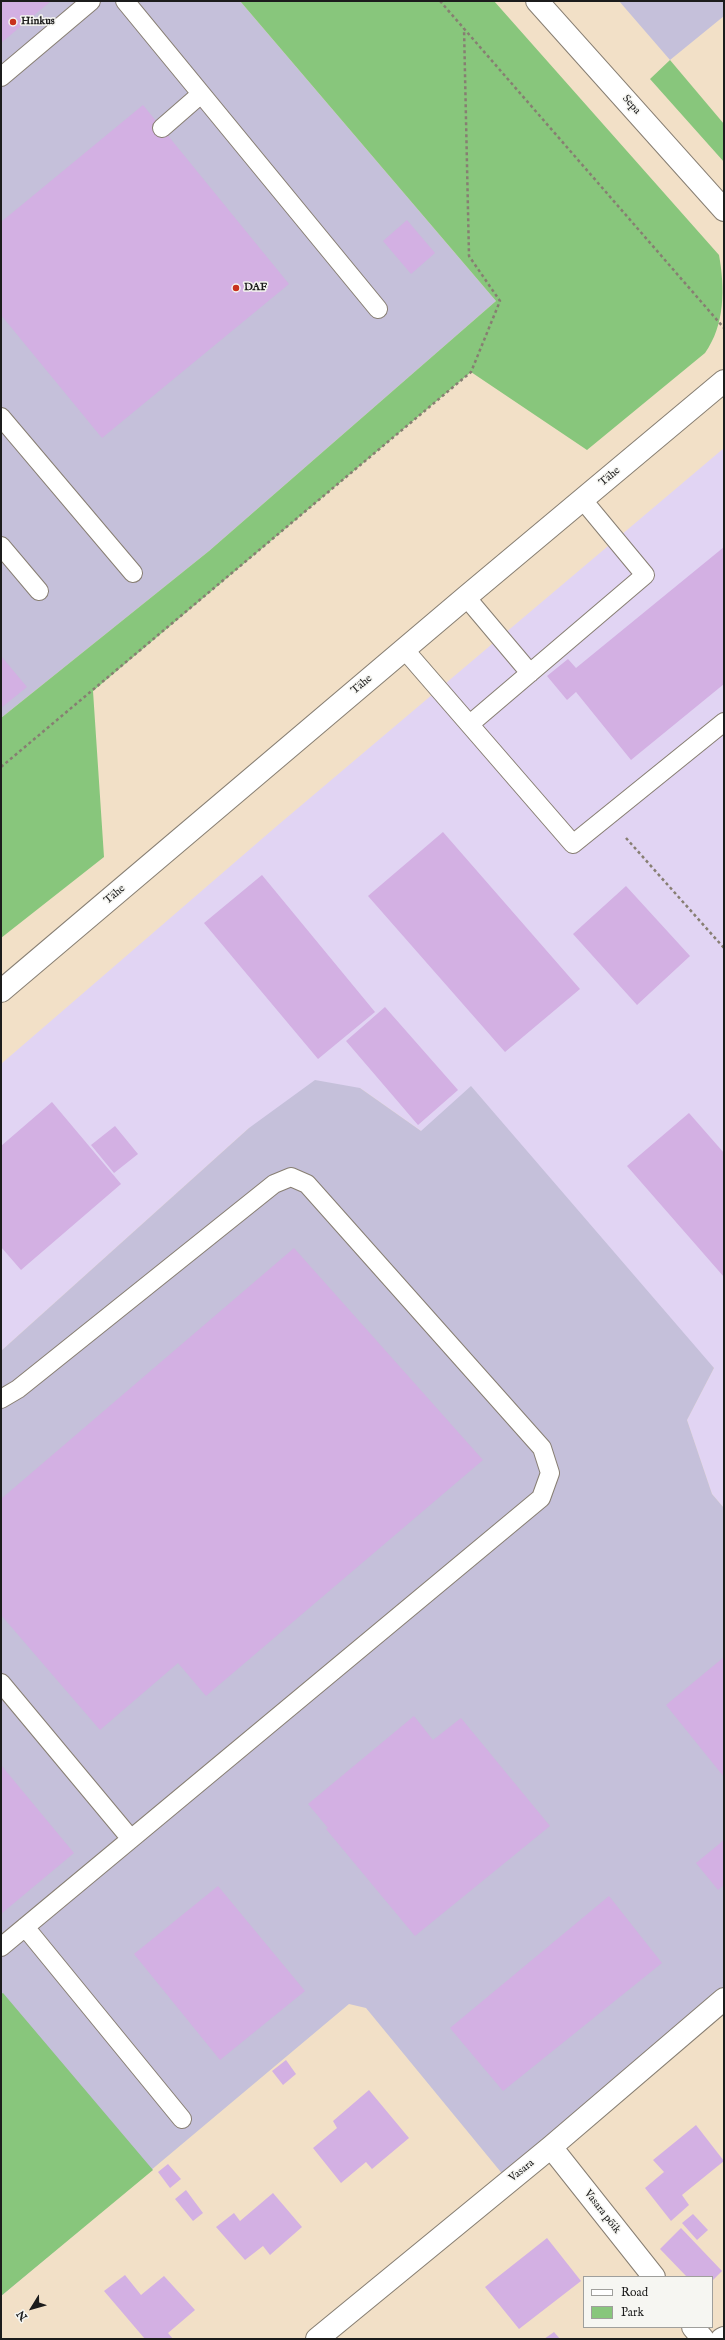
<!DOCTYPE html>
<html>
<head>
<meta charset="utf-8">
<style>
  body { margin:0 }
  #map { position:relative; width:725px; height:2340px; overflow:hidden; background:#f2e0c7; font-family:"IM FELL English",serif }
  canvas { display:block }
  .frame { position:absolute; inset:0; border:2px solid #1c1c1c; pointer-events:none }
  .legend { position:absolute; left:583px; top:2276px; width:130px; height:52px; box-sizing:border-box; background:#f6f6f2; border:1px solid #9f9f9c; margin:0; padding:5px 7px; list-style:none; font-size:12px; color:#1c1c1c }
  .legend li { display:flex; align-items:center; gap:8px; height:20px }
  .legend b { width:20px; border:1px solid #9f9f9c }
  .north { position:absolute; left:12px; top:2288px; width:40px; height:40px; -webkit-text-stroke:3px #f6f6f2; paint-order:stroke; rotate:233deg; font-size:11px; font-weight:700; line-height:16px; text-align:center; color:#1c1c1c }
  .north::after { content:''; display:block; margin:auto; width:14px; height:18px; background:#1c1c1c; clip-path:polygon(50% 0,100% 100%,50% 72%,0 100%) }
</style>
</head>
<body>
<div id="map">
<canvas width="725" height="2340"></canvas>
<div class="frame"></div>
<ul class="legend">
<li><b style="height:5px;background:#fff"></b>Road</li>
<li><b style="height:11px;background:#88c67c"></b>Park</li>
</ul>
<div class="north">N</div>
</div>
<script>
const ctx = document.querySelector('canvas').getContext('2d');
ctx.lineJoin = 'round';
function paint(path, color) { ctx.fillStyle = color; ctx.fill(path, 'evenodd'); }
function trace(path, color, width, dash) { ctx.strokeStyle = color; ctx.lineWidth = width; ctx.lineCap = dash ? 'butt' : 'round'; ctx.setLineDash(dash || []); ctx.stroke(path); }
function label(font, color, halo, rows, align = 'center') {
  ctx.font = font + ' "IM FELL English",serif'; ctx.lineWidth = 3; ctx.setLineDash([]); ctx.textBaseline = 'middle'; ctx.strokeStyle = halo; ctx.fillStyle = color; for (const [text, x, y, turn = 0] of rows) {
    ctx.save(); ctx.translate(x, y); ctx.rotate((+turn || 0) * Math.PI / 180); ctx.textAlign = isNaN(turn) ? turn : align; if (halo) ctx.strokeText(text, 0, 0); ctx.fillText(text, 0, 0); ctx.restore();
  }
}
paint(new Path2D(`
  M724 448V1508L712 1494 687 1420 714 1368 421 1131 360 1088 249 1128 1 1351V1064L278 825Z`), '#e1d4f3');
paint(new Path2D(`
  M1 1H240L496 301 209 551 1 718Z
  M619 1H724V16L670 60Z
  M315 1080 360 1088 421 1131 471 1086 714 1368 687 1420 712 1494 724 1508V1999L509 2182 366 2008 349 2004 1 2296V1351L249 1128Z`), '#c5c0da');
paint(new Path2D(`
  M240 1H494L719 255C725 288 725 325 705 353L587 450 471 372 93 691 104 857 1 938V718L209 551 496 301Z
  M670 60 724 124V162L650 79Z
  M3 1993 153 2170 1 2296V1994Z`), '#88c67c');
paint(new Path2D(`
  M1 1H51L1 43Z
  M143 105 289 284 102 438 1 315V222Z
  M407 220 435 253 411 274 383 241Z
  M724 547V684L631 760 576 692 567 700 547 676 568 659 576 668Z
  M1 656 27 687 1 708Z
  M443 832 580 989 505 1052 368 896Z
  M262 875 375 1012 318 1059 204 923Z
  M626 886 690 956 637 1005 573 934Z
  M385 1007 458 1090 418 1125 346 1041Z
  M52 1102 121 1184 21 1270 1 1247V1146Z
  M689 1113 724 1153V1277L627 1166Z
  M115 1126 138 1154 114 1173 91 1145Z
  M294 1248 483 1460 206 1696 178 1663 100 1730 1 1615V1499Z
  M724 1657V1777L666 1705Z
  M414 1716 433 1740 461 1718 550 1826 415 1936 326 1829 328 1828 308 1804Z
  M1 1765 74 1853 1 1914Z
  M724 1840V1885L718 1890 696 1863Z
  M218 1886 305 1991 220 2060 134 1954Z
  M609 1896 662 1963 503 2091 450 2028Z
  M286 2060 296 2074 283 2085 272 2071Z
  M369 2090 409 2138 372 2169 366 2162 341 2183 313 2148 337 2128 333 2121Z
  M696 2125 724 2161 682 2195 689 2205 671 2221 645 2188 664 2172 653 2160Z
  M168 2164 181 2179 170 2188 158 2172Z
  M186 2190 203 2213 193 2221 175 2199Z
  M273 2193 302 2227 270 2255 263 2246 245 2260 216 2227 234 2213 240 2221Z
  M693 2214 708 2230 697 2240 682 2223Z
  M681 2228 722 2271 712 2281V2277H687L660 2249Z
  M547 2238 581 2281 519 2329 485 2287Z
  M125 2275 141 2295 164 2276 195 2310 168 2333 173 2339H145L104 2291Z
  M554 2332 560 2339H544Z`), '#d3b0e3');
const service = new Path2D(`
  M125 1 378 309
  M1 77 91 1
  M162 128 201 94
  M1 417 133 573
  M1 546 39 591
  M466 597 530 673
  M404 649 573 844 724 722
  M470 724 645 575 582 499
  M1 1399 18 1389 274 1184 291 1177 307 1184 542 1448 550 1473 541 1498 1 1947
  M1 1683 131 1839
  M25 1927 182 2119`);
const minor = new Path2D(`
  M537 1 724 210
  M1 991 466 597 724 381
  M551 2147 654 2277
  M693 2327 703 2339
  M317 2339 551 2147 724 1999
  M722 2339 724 2338`);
trace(service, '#877e72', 20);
trace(minor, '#877e72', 24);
trace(new Path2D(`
  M440 1 724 328
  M1 767 471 372 500 301 469 256 464 28
  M626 838 724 948`), '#877e72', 2.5, [3, 3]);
trace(service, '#fff', 18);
trace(minor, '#fff', 22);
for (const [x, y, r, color] of [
  [13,22,4,"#c8321e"],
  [236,288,4,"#c8321e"]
]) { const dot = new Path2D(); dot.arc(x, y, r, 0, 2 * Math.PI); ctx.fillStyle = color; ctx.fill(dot); trace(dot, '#f6f6f2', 1.5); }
label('bold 11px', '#1c1c1c', '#f6f6f2', [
  ["Hinkus",21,22],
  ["DAF",244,288]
], 'left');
label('11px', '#1c1c1c', '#f6f6f2', [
  ["Sepa",631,105,48],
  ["Tähe",610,477,-40],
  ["Tähe",362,685,-40],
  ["Tähe",115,895,-40],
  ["Vasara",522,2171,-39],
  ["Vasara põik",602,2212,52]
]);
</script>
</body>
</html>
